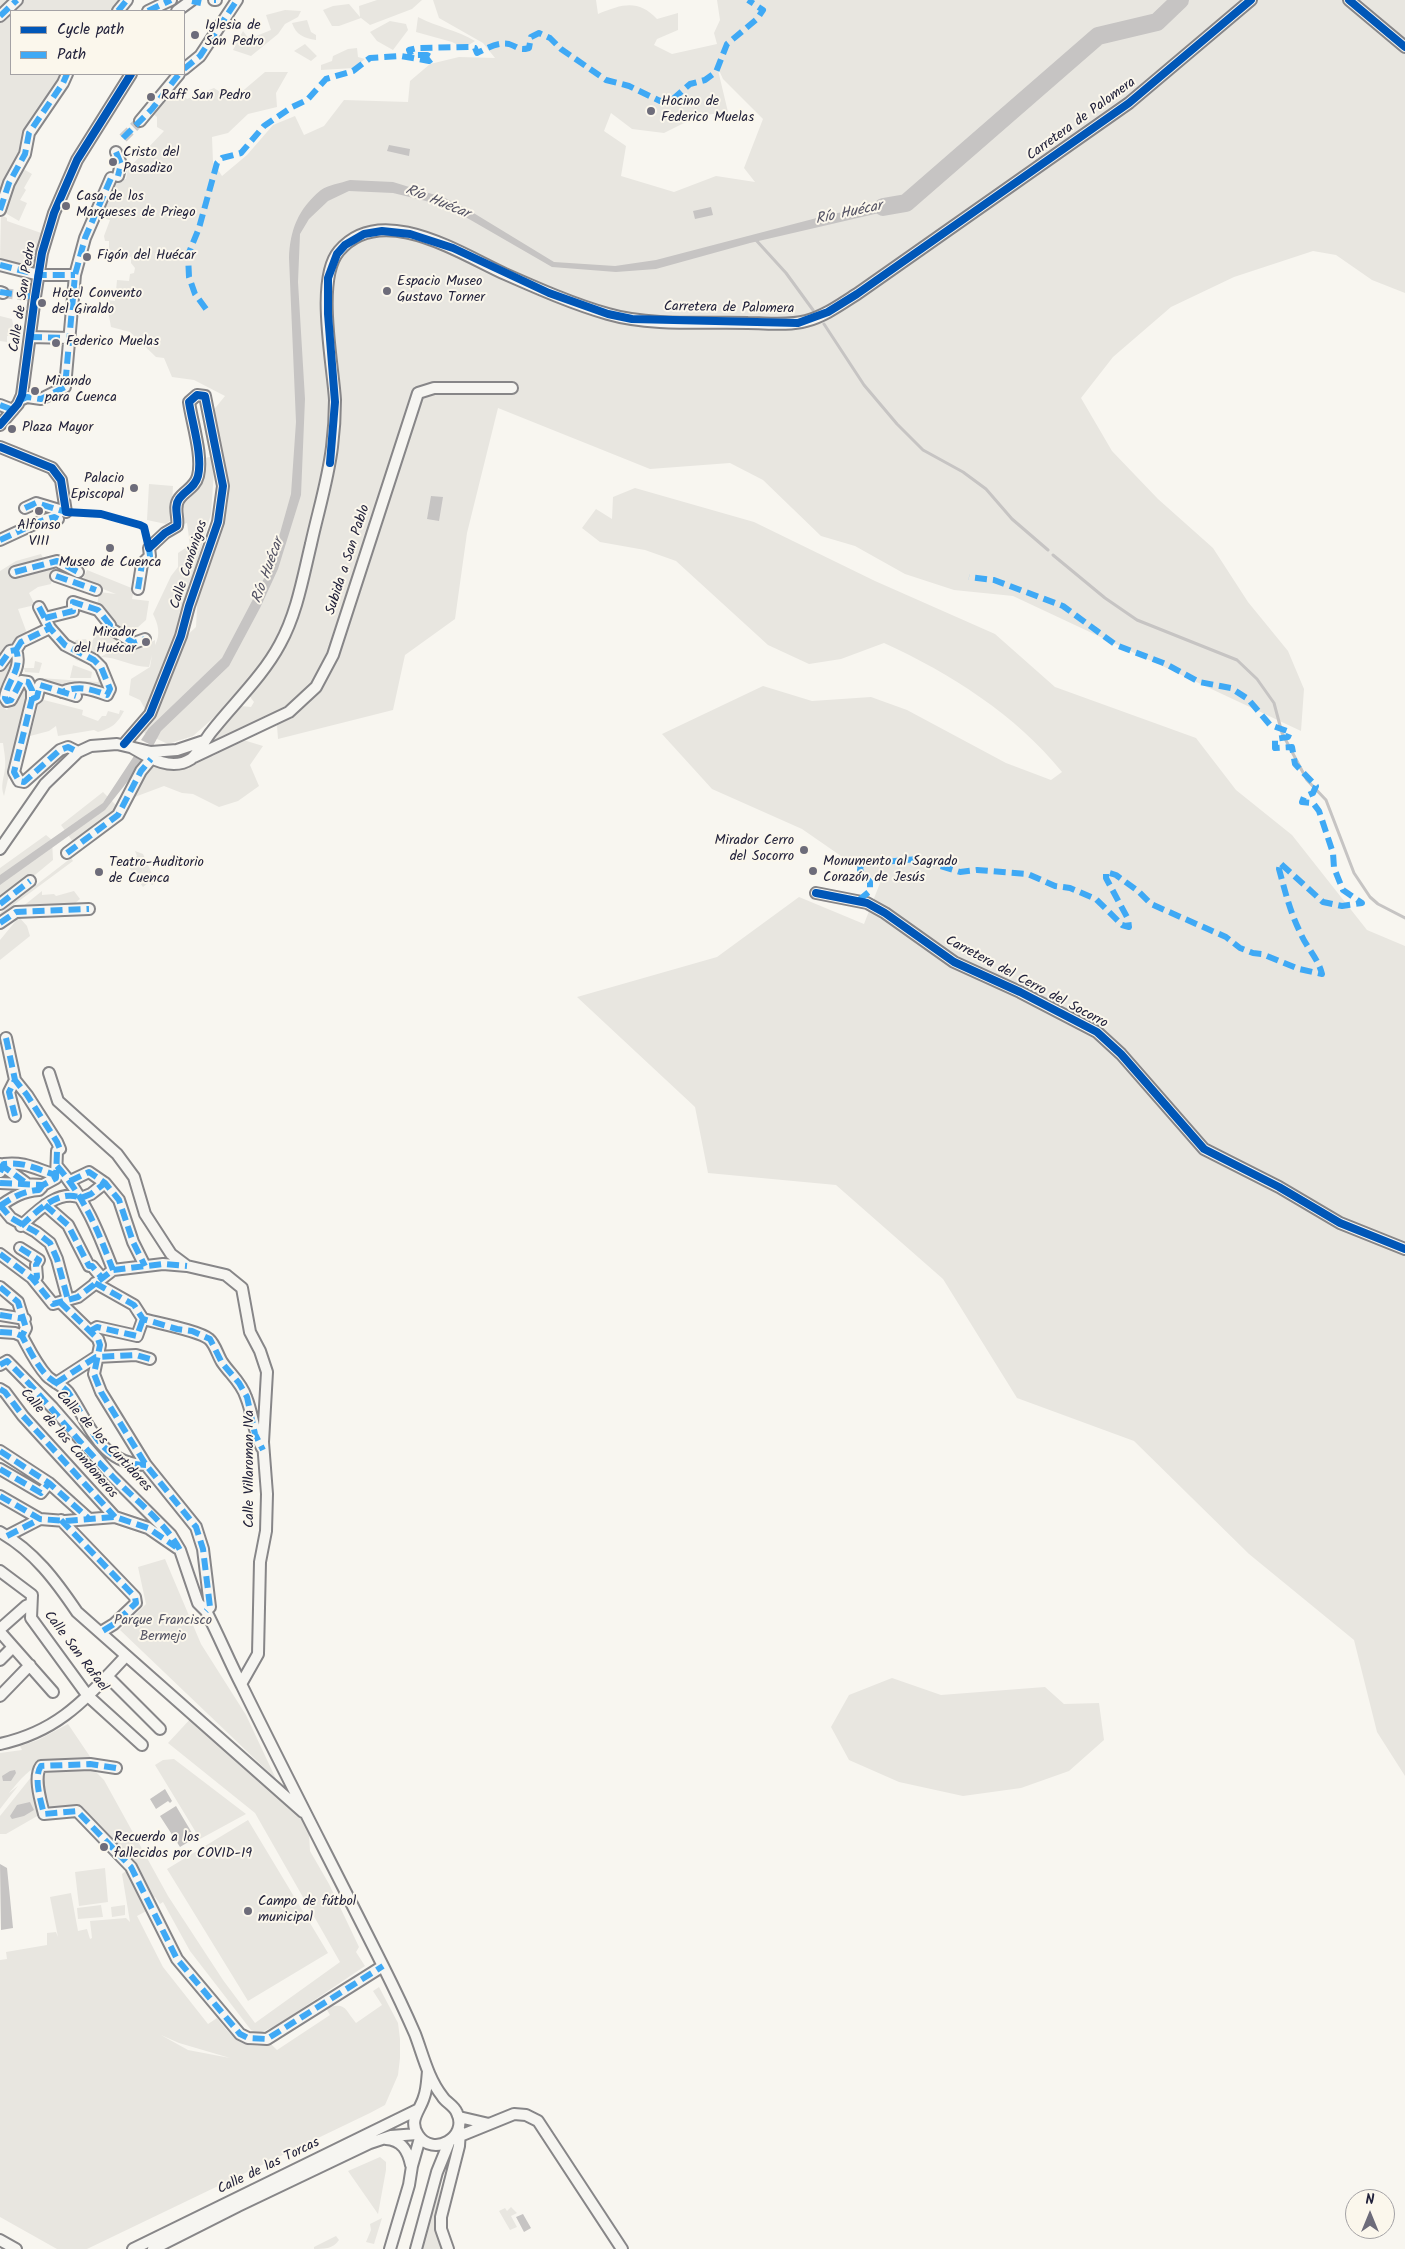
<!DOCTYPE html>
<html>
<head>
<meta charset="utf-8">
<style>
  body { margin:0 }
  #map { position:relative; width:1405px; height:2249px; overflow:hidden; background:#f8f6f0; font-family:Kalam,sans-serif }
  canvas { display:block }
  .legend { position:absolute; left:10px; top:10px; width:175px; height:65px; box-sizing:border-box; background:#fbf7ec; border:1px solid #a4a2a5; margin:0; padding:6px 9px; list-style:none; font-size:15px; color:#22223b }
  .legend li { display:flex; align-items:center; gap:10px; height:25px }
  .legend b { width:25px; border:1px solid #a4a2a5 }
  .north { position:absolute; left:1345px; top:2189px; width:50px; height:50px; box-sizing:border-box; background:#fbf7ec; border:1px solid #a4a2a5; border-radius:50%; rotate:0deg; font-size:14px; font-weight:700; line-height:20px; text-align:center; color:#22223b }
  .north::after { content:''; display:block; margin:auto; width:18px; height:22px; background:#6d6c7a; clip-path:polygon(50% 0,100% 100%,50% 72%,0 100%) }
</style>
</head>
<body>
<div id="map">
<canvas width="1405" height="2249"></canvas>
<ul class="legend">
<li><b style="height:6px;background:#0057b8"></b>Cycle path</li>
<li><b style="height:6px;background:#3fa9f5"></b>Path</li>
</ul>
<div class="north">N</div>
</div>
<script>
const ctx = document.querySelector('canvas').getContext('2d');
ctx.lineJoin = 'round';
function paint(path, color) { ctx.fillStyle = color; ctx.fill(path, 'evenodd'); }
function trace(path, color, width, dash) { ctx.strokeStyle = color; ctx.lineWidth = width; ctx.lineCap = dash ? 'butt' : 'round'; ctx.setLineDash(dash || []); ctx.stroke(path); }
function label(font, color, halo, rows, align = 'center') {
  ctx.font = font + ' Kalam,sans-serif'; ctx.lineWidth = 4; ctx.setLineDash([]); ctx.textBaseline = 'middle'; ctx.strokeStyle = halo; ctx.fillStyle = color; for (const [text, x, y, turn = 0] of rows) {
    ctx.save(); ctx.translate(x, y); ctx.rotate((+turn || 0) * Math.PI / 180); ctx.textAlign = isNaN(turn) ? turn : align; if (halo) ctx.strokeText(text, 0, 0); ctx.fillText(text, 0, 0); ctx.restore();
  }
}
paint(new Path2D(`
  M1 211 4 213 3 216 7 218V221L44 234 38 272 0 262Z`), '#e9e6e0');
paint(new Path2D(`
  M0 0H123L113 9 107 11H11V74H61L60 81 21 152 0 201Z
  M377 0H422L412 9 370 25 361 18 339 26H332L323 10 333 6 349 4 360 17 359 6Z
  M433 0H596L598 14C624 3 639 0 657 19L678 13V30L657 39 654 45 672 54 717 44 714 33 720 20 717 0H1405V293L1372 280 1336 255 1313 251 1234 277 1171 307 1113 357 1081 398 1112 451 1158 499 1213 548 1248 602 1288 651 1304 689 1301 731 1013 596 954 590 905 574 855 546 821 536 763 480 730 463 650 469 498 408 467 533 455 619 405 655 393 710 278 739 276 712 211 743 241 706 251 707 254 702 245 690 193 736 168 744 144 733 164 680 182 640 196 627 198 590 228 503 226 471 215 439 212 412 225 396 194 380 172 377 164 358 156 357 130 332 111 327 106 300 115 301 117 280 129 281 130 274 134 273 135 268 131 263V257L112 254 111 251H109V241H105L104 236 110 220 100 217 113 178 126 179 128 169 164 131 157 127V117L153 114 174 87 187 99 214 88 232 100 265 72H288L276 93 277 107 248 114 228 133 212 137 213 162 222 176 247 155 273 125 295 116 304 135 324 126 344 100 408 102 410 81 430 64 459 57 495 58 483 43 439 18ZM717 66 723 79 763 119 744 168 755 182 716 176 674 192 621 176 626 146 604 131 611 113 632 129 664 133 698 116 728 112Z
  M285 10 301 11 298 17 285 24 278 34 251 56 233 50 243 31 249 39 271 30 266 15Z
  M418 17C437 27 457 30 475 41L464 48 452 42 416 32Z
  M307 20 311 32 316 35V40C304 38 296 35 292 23Z
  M390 21 406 24 408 30 393 50 377 41 370 32Z
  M305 44 317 56 311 61 294 51Z
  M357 48 358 57 365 59 354 68 321 70V65L332 61 333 56 348 49Z
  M20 167 32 174 24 188 26 190 20 200 27 203 19 221 0 210Z
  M0 316 12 319 15 335 7 336V342L0 341Z
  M215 456 211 514 188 593 176 639 145 709 140 700 129 695 131 679 150 667 152 655 149 667C131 667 118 657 101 657L113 649 147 648 148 644 155 640V645C161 634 158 624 153 614L171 576 178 567V553L190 545 187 523 176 527V508L195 486 199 459Z
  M149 484 173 486 171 520 166 524 147 520Z
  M635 488 754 522 875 581 995 634 1055 687 1196 738 1236 790 1292 835 1367 930 1405 946V1776L1377 1732 1354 1640 1249 1554 1134 1441 1017 1398 943 1279 836 1185 708 1173 695 1107 577 997 717 957 799 897 864 924 880 883 802 829 712 789 662 734 763 686 812 701 871 697 907 710 1006 763 1051 780 1062 772C1016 715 950 673 884 643L841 659 809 664 768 645 676 561 645 550 600 542 582 528 596 509 612 519 613 497Z
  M41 554 47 566 55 564 51 584 38 587 29 593 35 605 18 609 28 636 14 655V667L3 693 4 708 7 710 21 686 26 687 28 694 4 796C0 786 4 778 5 768 6 760 4 751 3 743H0V670L8 656 0 663V571L16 561Z
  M87 570 134 589 132 599 149 601 146 620 127 637 111 626 97 606 99 592 116 594 82 581Z
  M105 630 117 636 118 640 107 645 95 657 72 646 76 640 86 639 88 644 92 642 96 633 103 634Z
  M79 655 101 668 107 692 40 684V678L98 682V668L76 660 73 656Z
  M35 661 42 663 39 673 25 672 24 668H34Z
  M73 665 92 672 91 678H70Z
  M40 699 83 710 82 715 98 721 102 716H106L108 711 119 714 120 710 124 711C117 724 112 728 98 732L94 730 58 736 56 726 49 731 30 736Z
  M240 739 263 746 250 765 259 786 238 801 219 807 193 794 182 793 164 786 132 798 158 754 213 756Z
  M103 792 118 807 98 826 73 842 61 825Z
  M46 835 52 840 53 860 0 904V868Z
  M135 851 143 854 156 883 152 885 149 882 143 887 125 862 128 863 137 856Z
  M71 858 73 861 0 915V913Z
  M42 891V895L54 894 56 896 74 891 80 899 73 905 22 907Z
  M19 917 27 926 30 936 0 960V940Z
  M165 1559 201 1644 246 1715 276 1779 120 1630 146 1604 138 1567Z
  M892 1678 941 1695 1045 1687 1064 1704 1099 1703 1104 1740 1069 1771 1021 1788 963 1796 899 1782 849 1760 831 1727 849 1695Z
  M193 1716 308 1817 310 1851 329 1884 359 1947 356 1952 365 1966 279 2024 260 2033 251 2030 190 1951 163 1902 160 1904 155 1897 149 1900 150 1909 137 1916 163 1967 208 2024 217 2018C233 2039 244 2051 271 2044L277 2050 330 2015 326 2008C346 2002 344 2008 356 2023L382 2005 373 1991 379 1987 398 2023 400 2039V2058L398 2075 385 2105 370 2113 87 2249H57L0 2217V1960L7 1959 6 1952 47 1945V1933L56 1932 58 1937 50 1897 71 1893 78 1931 87 1929 90 1939 92 1938 90 1921 126 1918 130 1922 122 1874 131 1867 77 1811 44 1814 38 1773 46 1762C29 1768 21 1779 9 1793L18 1786 0 1809V1753L22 1750 20 1746 38 1740 68 1724 93 1761V1769L104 1780 168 1896 223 1980 255 2023 340 1962 255 1813 168 1743ZM161 2035 179 2043 230 2058 188 2050Z
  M174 1759 246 1814 200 1839 155 1765 163 1760Z
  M32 1776 36 1778 39 1815 6 1834H0V1816Z
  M248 1820 328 1953 248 2001 167 1869Z
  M105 1868 108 1902 79 1906 75 1872Z
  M101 1905 103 1917 78 1919 77 1908Z
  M125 1905V1915L112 1917 111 1907Z
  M380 2157 386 2162V2170L378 2214 348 2171Z
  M438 2190 443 2191 434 2224 442 2249H422Z
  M511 2207 517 2213 511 2216 517 2227 510 2230 499 2211 505 2208 507 2211Z
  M382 2218 374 2244 366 2242 371 2230 370 2224Z
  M336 2236 339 2240C333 2249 324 2249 314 2249V2247Z`), '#e8e6e0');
paint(new Path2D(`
  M389 145 410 149 409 156 387 151Z
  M350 180 393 182 445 198 467 209 554 262 615 266 656 260 832 214 905 201V207L750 243 656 269 616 272 552 267 462 215 426 201 393 193 349 191 328 201 309 219 300 234 298 282 305 399 301 495 278 569 260 608 229 666 161 731 153 746 141 740 149 728 222 658 271 565 291 494 296 422 289 258C290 230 298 209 321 190 328 185 341 183 350 180Z
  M711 207 713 215 695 219 693 211Z
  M431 496 443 497 439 521 427 519Z
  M134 756 143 762 105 810 0 885V875L103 803Z
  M15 1770 16 1773 11 1781H3L2 1776 10 1771Z
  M165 1789 172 1801 170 1803 168 1801 156 1809 150 1799Z
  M30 1802 34 1810 24 1816 12 1819 10 1816 17 1805Z
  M176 1806 195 1838 180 1847 160 1816Z
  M0 1864 7 1868 13 1928 1 1930Z
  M523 2214 531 2228 524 2232 516 2217Z`), '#c6c4c3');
trace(new Path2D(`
  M755 239 786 273 813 310
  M824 324 864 385 897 424 923 450 963 472 986 489 1012 519 1048 550
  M1053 555 1105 598 1137 620 1237 660 1257 679 1274 703 1282 733 1307 780 1326 800 1354 873 1370 897 1378 904 1405 918`), '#c6c4c3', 3);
trace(new Path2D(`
  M883 207 906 203 1098 36 1157 22 1180 0`), '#c6c4c3', 18);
trace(new Path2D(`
  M123 138 140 121
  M3 293 35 297`), '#cdcccc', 10, [10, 5]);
const minor = new Path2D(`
  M214 0H216
  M1349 0 1405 47
  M118 11 127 0
  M148 11 171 0
  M177 11 192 0
  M0 16 17 0
  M184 69 200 56 237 0
  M140 121 179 74
  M116 152 121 164 118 176
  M0 210 9 183 25 154 29 133 63 83 67 74
  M0 265 39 275H75
  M0 292 3 293
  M30 337 70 338
  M20 400 27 397 41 399 65 387 75 275 85 238 111 178
  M0 405 13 410
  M0 425 18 404 22 395 35 297 42 253 54 213 77 160 131 74
  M0 447 52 468 61 480 66 512 36 503 25 508
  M0 540 41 521 54 517 58 519
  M15 572 57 561 78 572
  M56 576 96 590
  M39 607 50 628 65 645 94 660 101 667 110 689 107 695C91 689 79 685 62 692
  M45 618 73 611V602L98 610 110 625 108 627 134 643 145 639
  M16 650 21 642 50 628
  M0 665 10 651 16 650C23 669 7 681 5 698L7 701 11 700 21 681 28 682 32 690V699L14 772 19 781 24 782 60 750 68 747 78 752
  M34 699 37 697 40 685 76 696
  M124 744 150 714 181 636 189 606 218 522 223 486 205 396 197 395 189 402C192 423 203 456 198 476 195 488 185 490 179 499 173 507 179 518 177 526L165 533 149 548 150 556 142 564 138 589
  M131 747C148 757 171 772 191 759 199 753 205 739 212 731 234 703 263 676 280 644 297 613 303 577 311 544 318 512 328 480 332 447 334 431 335 416 335 400 333 364 315 279 339 251 381 201 461 254 505 274 539 289 573 304 608 314 649 326 705 322 748 323 767 323 788 326 806 321 825 316 841 304 857 294L1129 103 1251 0
  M194 757 289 712 316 687 333 655 418 393 434 388H512
  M0 849 45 784 78 752 91 746 117 744 151 752 177 750 204 741
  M67 853 118 815 141 771 151 759
  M816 893 867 903 885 913 954 962 1020 992 1097 1032 1121 1054 1204 1149 1279 1187 1340 1223 1405 1249
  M0 904 30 881
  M0 923 16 912 89 909
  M6 1038 15 1080
  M49 1073 58 1101 117 1154 134 1177 145 1214 171 1254 187 1266 226 1275 242 1288 250 1332 260 1351 267 1372 263 1442 267 1494 266 1531 260 1562 258 1654 241 1684
  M0 1164 26 1183
  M57 1166C85 1198 98 1231 113 1270
  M0 1172 4 1164C24 1161 38 1170 56 1175
  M70 1181 89 1172 105 1183 119 1200 133 1242 145 1266
  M0 1183 43 1185 56 1178 57 1151 60 1149 57 1142 27 1095 15 1080 9 1092 15 1116
  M0 1205 11 1218 36 1232 50 1243 57 1259 68 1300
  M45 1205 68 1225 89 1266H92L102 1278
  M0 1206C13 1197 23 1191 39 1190L42 1187
  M21 1226C36 1212 59 1188 81 1198L91 1194 105 1183
  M20 1248 39 1260 36 1265 37 1277 35 1280
  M0 1254 32 1278 53 1304 78 1297 113 1270 163 1264 187 1266
  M95 1283 134 1305 143 1319C158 1323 200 1331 209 1339 215 1344 218 1356 222 1362 230 1374 241 1382 246 1397 253 1414 253 1431 262 1448
  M0 1287 18 1302 26 1328 22 1336
  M60 1302 98 1339 100 1345 94 1374 101 1392 146 1465 196 1527 203 1549 210 1607 206 1611
  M0 1315 25 1319
  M90 1331 97 1327 137 1336 143 1319
  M0 1332 15 1333 22 1336C29 1349 36 1364 47 1376 53 1382 62 1385 68 1392 90 1424 100 1464 146 1465
  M0 1365 7 1361 53 1408 112 1476 171 1535 180 1550 198 1603 206 1611C219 1636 229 1661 242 1686 288 1780 336 1872 383 1966 394 1988 405 2011 415 2034 423 2055 428 2078 442 2096 446 2103 454 2105 457 2113 469 2137 433 2158 418 2135 408 2120 420 2111 424 2097 427 2089 427 2080 428 2071
  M56 1383 96 1357 136 1355 150 1359
  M0 1389 5 1392 23 1416 115 1517
  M0 1451 49 1483 88 1518
  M0 1469 41 1493 49 1483
  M0 1496 40 1519 65 1521 115 1517 148 1528 177 1548
  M61 1520 135 1597 136 1603 114 1624 101 1632
  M0 1532C34 1551 56 1581 77 1612L303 1812
  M7 1536 40 1519
  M0 1571 32 1595 31 1618 88 1696 142 1745
  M0 1629 26 1606 31 1604
  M0 1632 53 1692
  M0 1660 13 1647
  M107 1676 160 1729
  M0 1696 30 1665
  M0 1744C60 1731 86 1698 126 1656
  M116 1768 90 1764 41 1766C33 1777 41 1802 44 1814L77 1811 131 1867 177 1959 240 2034 248 2038 267 2039 383 1966
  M459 2117 489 2124
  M386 2139C402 2140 408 2151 411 2165
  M0 2240 16 2249
  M133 2249 417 2110
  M153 2249 238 2206 370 2143 391 2136 417 2134
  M390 2249 409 2185 412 2166 420 2138
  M416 2249 437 2172 450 2140 514 2114 526 2115 538 2121 622 2249
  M448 2249 441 2229V2217L459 2146 460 2131`);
trace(minor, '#878688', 14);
trace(minor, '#f6f5f1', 10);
trace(new Path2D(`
  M214 0H216
  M192 1 201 3
  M118 11 127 0
  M148 11 171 0
  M0 16 17 0
  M184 69 200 56 237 0
  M123 138 152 109 179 74
  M116 152 121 164 118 176
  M0 210 9 183 25 154 29 133 63 83 67 74
  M0 265 39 275H75
  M0 292 35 297
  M206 309 195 294 189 277 188 255 199 228 217 163 222 158 241 153 264 126 292 107 307 100 326 79 353 71 370 58 401 56 429 61 433 58 427 55H411L409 50 417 48 470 47 475 48 477 53C488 48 497 42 509 44 519 47 518 51 529 48L531 37 539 33 550 38 561 49 606 80 629 86 660 101 673 99 690 84 705 80 716 72 727 44 757 19 763 10 748 0
  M30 337 70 338
  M20 400 27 397 41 399 65 387 75 275 85 238 111 178
  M0 405 13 410
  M25 508 36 503 66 512V509
  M0 540 41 521 54 517 58 519
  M15 572 57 561 78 572
  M56 576 96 590
  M138 589 142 564 150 556 149 548 151 546
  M39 607 50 628 65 645 94 660 101 667 110 689 107 695C91 689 79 685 62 692
  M45 618 73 611V602L98 610 110 625 108 627 134 643 145 639
  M16 650 21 642 50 628
  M0 665 10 651 16 650C23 669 7 681 5 698L7 701 11 700 21 681 28 682 32 690V699L14 772 19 781 24 782 60 750 68 747 78 752
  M32 699 37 697 40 685 76 696
  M67 853 118 815 141 771 151 759
  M859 900 870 891V882L860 870 861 864 918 859 960 872 977 870 1028 874 1055 886 1070 888 1096 899 1122 925 1129 927 1128 919 1106 878V872L1116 875 1138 891 1151 904 1226 937 1240 948 1253 953 1262 954 1299 969 1322 974C1318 958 1306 947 1300 932 1290 912 1285 891 1279 869L1280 863 1323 902 1342 906 1362 903 1343 890 1334 868 1333 853 1319 811 1313 803 1302 802 1304 797 1313 793 1316 786 1295 764 1292 747 1275 748V739L1288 737 1290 732 1270 725 1248 699 1231 688 1199 682 1166 664 1116 645 1063 606 994 580 969 577
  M0 904 30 881
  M0 923 16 912 89 909
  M6 1038 15 1080
  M0 1164 26 1183
  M57 1166C85 1198 98 1231 113 1270
  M0 1172 4 1164C24 1161 38 1170 56 1175
  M70 1181 89 1172 105 1183 119 1200 133 1242 145 1266
  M0 1183 43 1185 56 1178 57 1151 60 1149 57 1142 27 1095 15 1080 9 1092 15 1116
  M0 1205 11 1218 36 1232 50 1243 57 1259 68 1300
  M45 1205 68 1225 89 1266H92L102 1278
  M0 1206C13 1197 23 1191 39 1190L42 1186
  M21 1226C36 1212 59 1188 81 1198L91 1194 105 1183
  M20 1248 39 1260 36 1265 37 1277 35 1280
  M0 1254 32 1278 53 1304 78 1297 113 1270 163 1264 187 1266
  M95 1283 134 1305 143 1319 177 1329 192 1331 210 1339 222 1363 239 1383 247 1397 255 1434 263 1450
  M0 1287 18 1302 26 1328 22 1336
  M60 1302 98 1339 100 1345 94 1374 101 1392 146 1465 196 1527 203 1549 210 1607 206 1611
  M0 1315 25 1319
  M90 1331 97 1327 137 1336 143 1319
  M0 1332 15 1333 22 1336C29 1349 36 1364 47 1376 53 1382 62 1385 68 1392 90 1424 100 1464 146 1465
  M0 1365 7 1361C45 1398 76 1440 113 1477 136 1501 164 1521 180 1550
  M56 1383 96 1357 136 1355 150 1359
  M0 1389 5 1392 23 1416 115 1517
  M0 1451 49 1483 88 1518
  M0 1469 41 1493 49 1483
  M0 1496 40 1519 65 1521 115 1517 148 1528 176 1547
  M61 1520 135 1597 136 1603 114 1624 101 1632
  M7 1536 40 1519
  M116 1768 90 1764 41 1766C33 1777 41 1802 44 1814L77 1811 131 1867 177 1959 240 2034 248 2038 267 2039 383 1966`), '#3fa9f5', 6, [12, 6]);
trace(new Path2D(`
  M1349 0 1405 47
  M0 425 18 404 22 395 35 297 42 253 54 213 77 160 131 74
  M0 447 52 468 61 480 66 512 101 514 140 525 144 527 149 548 165 533 177 526C179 518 173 507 179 499 185 490 195 488 198 476 203 456 192 423 189 402L197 395 205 396 223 486 218 522 189 606 181 636 150 714 124 744
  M330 463 335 402 328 314V278L337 254 345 245 364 234 382 231 410 234 453 248 549 293 608 314 632 319 798 323 828 312 857 294 1129 103 1251 0
  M816 893 867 903 885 913 954 962 1020 992 1097 1032 1121 1054 1204 1149 1279 1187 1340 1223 1405 1249`), '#0057b8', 8);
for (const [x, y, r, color] of [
  [195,35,5,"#6d6c7a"],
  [151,97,5,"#6d6c7a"],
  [651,111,5,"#6d6c7a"],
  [113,162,5,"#6d6c7a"],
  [66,206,5,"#6d6c7a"],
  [87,257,5,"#6d6c7a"],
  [387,291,5,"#6d6c7a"],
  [42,303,5,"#6d6c7a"],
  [56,343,5,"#6d6c7a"],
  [35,391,5,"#6d6c7a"],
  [12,429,5,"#6d6c7a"],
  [134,488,5,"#6d6c7a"],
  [39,511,5,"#6d6c7a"],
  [110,548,5,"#6d6c7a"],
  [146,642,5,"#6d6c7a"],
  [804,850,5,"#6d6c7a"],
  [813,871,5,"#6d6c7a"],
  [99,872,5,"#6d6c7a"],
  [104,1847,5,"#6d6c7a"],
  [248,1911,5,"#6d6c7a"]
]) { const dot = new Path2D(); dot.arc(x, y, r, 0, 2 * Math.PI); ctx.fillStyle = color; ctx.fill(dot); trace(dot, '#fbf7ec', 2); }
label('14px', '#22223b', '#fbf7ec', [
  ["Iglesia de",205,27],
  ["San Pedro",205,43],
  ["Raff San Pedro",161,97],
  ["Hocino de",661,103],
  ["Federico Muelas",661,119],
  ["Cristo del",123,154],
  ["Pasadizo",123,170],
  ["Casa de los",76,198],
  ["Marqueses de Priego",76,214],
  ["Figón del Huécar",97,257],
  ["Espacio Museo",397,283],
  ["Gustavo Torner",397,299],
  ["Hotel Convento",52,295],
  ["del Giraldo",52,311],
  ["Federico Muelas",66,343],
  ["Mirando",45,383],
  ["para Cuenca",45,399],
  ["Plaza Mayor",22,429],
  ["Palacio",124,480,"right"],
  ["Episcopal",124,496,"right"],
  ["Alfonso",39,527,"center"],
  ["VIII",39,543,"center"],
  ["Museo de Cuenca",110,564,"center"],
  ["Mirador",136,634,"right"],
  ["del Huécar",136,650,"right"],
  ["Mirador Cerro",794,842,"right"],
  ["del Socorro",794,858,"right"],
  ["Monumento al Sagrado",823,863],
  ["Corazón de Jesús",823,879],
  ["Teatro-Auditorio",109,864],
  ["de Cuenca",109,880],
  ["Recuerdo a los",114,1839],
  ["fallecidos por COVID-19",114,1855],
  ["Campo de fútbol",258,1903],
  ["municipal",258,1919]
], 'left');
label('14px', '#22223b', '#fbf7ec', [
  ["Carretera de Palomera",1082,120,-36],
  ["Calle de San Pedro",24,297,-81],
  ["Carretera de Palomera",729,309,1],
  ["Subida a San Pablo",349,560,-72],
  ["Calle Canónigos",190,565,-72],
  ["Carretera del Cerro del Socorro",1026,983,28],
  ["Calle de los Curtidores",103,1442,47],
  ["Calle de los Condoneros",68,1444,49],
  ["Calle Villaroman IVa",251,1469,-90],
  ["Calle San Rafael",75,1652,53],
  ["Calle de las Torcas",269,2167,-26]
]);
label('14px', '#505061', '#fbf7ec', [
  ["Parque Francisco",163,1622],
  ["Bermejo",163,1638]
]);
label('italic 15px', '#545364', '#fbf7ec', [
  ["Río Huécar",437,203,22],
  ["Río Huécar",849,214,-12],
  ["Río Huécar",269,571,-70]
]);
</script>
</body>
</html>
